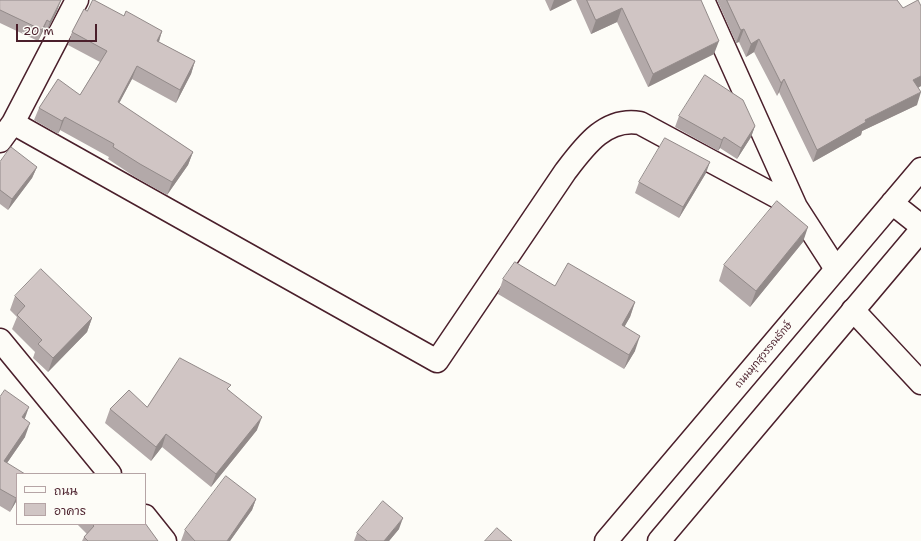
<!DOCTYPE html>
<html>
<head>
<meta charset="utf-8">
<style>
  body { margin:0 }
  #map { position:relative; width:921px; height:541px; overflow:hidden; background:#fdfcf7; font-family:"Shantell Sans","Playpen Sans Thai",sans-serif }
  canvas { display:block }
  .legend { position:absolute; left:16px; top:473px; width:130px; height:52px; box-sizing:border-box; background:#fdfcf7; border:1px solid #b5a4a5; margin:0; padding:5px 7px; list-style:none; font-size:12px; color:#4a1f2b }
  .legend li { display:flex; align-items:center; gap:8px; height:20px }
  .legend b { width:20px; border:1px solid #b5a4a5 }
  .scale { position:absolute; left:16px; top:24px; width:81px; height:18px; box-sizing:border-box; border:2px solid #4a1f2b; border-top:0; padding-left:5px; font-size:12px; line-height:14px; white-space:nowrap; color:#4a1f2b; -webkit-text-stroke:3px #fdfcf7; paint-order:stroke }
</style>
</head>
<body>
<div id="map">
<canvas width="921" height="541"></canvas>
<ul class="legend">
<li><b style="height:5px;background:#fdfcf7"></b>ถนน</li>
<li><b style="height:11px;background:#d0c5c4"></b>อาคาร</li>
</ul>
<div class="scale">20 m</div>
</div>
<script>
const ctx = document.querySelector('canvas').getContext('2d');
ctx.lineJoin = 'round';
function trace(path, color, width, dash) { ctx.strokeStyle = color; ctx.lineWidth = width; ctx.lineCap = dash ? 'butt' : 'round'; ctx.setLineDash(dash || []); ctx.stroke(path); }
function paint(path, color) { ctx.fillStyle = color; ctx.fill(path, 'evenodd'); }
function label(font, color, halo, rows, align = 'center') {
  ctx.font = font + ' "Shantell Sans","Playpen Sans Thai",sans-serif'; ctx.lineWidth = 3; ctx.setLineDash([]); ctx.textBaseline = 'middle'; ctx.strokeStyle = halo; ctx.fillStyle = color; for (const [text, x, y, turn = 0] of rows) {
    ctx.save(); ctx.translate(x, y); ctx.rotate((+turn || 0) * Math.PI / 180); ctx.textAlign = isNaN(turn) ? turn : align; if (halo) ctx.strokeText(text, 0, 0); ctx.fillText(text, 0, 0); ctx.restore();
  }
}
const street = new Path2D(`
  M703 0 796 207 836 269
  M13 123 437 361 565 172C584 147 605 117 640 123L796 207
  M0 141 13 123 77 0
  M853 310 921 383
  M0 340 110 474
  M145 516 165 541`);
const secondary = new Path2D(`
  M892 203 921 226
  M606 541 921 169
  M659 541 921 230`);
trace(street, '#4a1f2b', 25);
trace(secondary, '#4a1f2b', 25);
trace(street, '#fdfcf7', 22);
trace(secondary, '#fdfcf7', 22);
paint(new Path2D(`
  M0 0 57 11 46 33 43 31 38 41 0 23Z
  M545 0H572L550 11Z
  M576 0H701L714 54 648 87 617 22 591 34Z
  M717 0H897L903 8 921 6V86L918 88 917 105 862 131 861 135 813 162 779 92 777 96 754 52 746 57 739 42 736 43Z
  M87 11 124 16 162 31 159 42 195 61 191 74 176 103 132 79 119 103 193 152 188 165 167 195 135 177 108 159 109 157 60 130 58 134 34 120 39 108 80 95 100 62 68 45 72 32Z
  M679 116 755 126 751 137 737 159 720 148 718 151 675 127Z
  M0 162 37 167 32 178 8 210 0 204Z
  M706 173 679 218 635 193 639 182Z
  M803 242 750 307 719 281 724 265Z
  M503 279 555 286 635 302 630 317 624 327 635 351 624 369 498 294Z
  M15 296 92 318 87 332 48 372 33 358 35 352 12 329 17 317 10 310Z
  M229 390 257 430 211 487 162 447 151 461 105 423 110 409 147 407Z
  M0 397 25 419V437L7 463 17 500 10 512 0 506Z
  M256 499 252 510 230 541H181L185 530Z
  M77 524H145L158 541H82L84 537 87 534Z
  M399 529 389 541H354L357 533Z`), '#b3a9a9');
paint(new Path2D(`
  M61 0 57 11 46 33 50 22Z
  M554 0H572L550 11Z
  M622 8 617 22 591 34 596 20Z
  M47 20 43 31 38 41 42 30Z
  M744 29 739 42 736 43 741 30Z
  M162 31 158 44 157 41Z
  M759 39 754 52 746 57 751 44Z
  M719 41 714 54 648 87 653 74Z
  M195 61 191 74 176 103 180 90Z
  M137 66 132 79 113 115 118 102Z
  M921 76V86L908 93 913 80Z
  M784 79 779 92 777 96 781 83Z
  M921 92 917 105 862 131 861 135 813 162 817 150 865 120Z
  M65 117 60 130 58 134 62 121Z
  M755 126 751 137 737 159 741 148Z
  M724 137 720 148 718 151 722 140Z
  M193 152 188 165 167 195 172 182Z
  M710 162 706 173 679 218 683 207Z
  M37 167 32 178 8 210 12 199Z
  M808 227 803 242 750 307 756 291Z
  M635 302 630 317 617 340 622 325Z
  M92 318 87 332 48 372 53 358Z
  M640 336 635 351 624 369 629 355Z
  M29 407 24 421 22 417Z
  M262 417 257 430 211 487 216 474Z
  M30 423 25 437 0 473 4 461Z
  M166 434 162 447 151 461 156 447Z
  M17 495V500L10 512 16 498Z
  M256 499 252 510 230 541H227Z
  M403 518 399 529 389 541H384Z`), '#928a89');
const building = new Path2D(`
  M0 0H61L50 22 47 20 42 30 0 10Z
  M93 0H94L124 16 126 11 162 31 157 41 195 61 180 90 137 66 118 102 193 152 172 182 140 164 113 147 114 144 65 117 62 121 39 108 58 79 80 95 107 51 72 32 84 9 87 11Z
  M587 0H701L719 41 653 74 622 8 596 20Z
  M727 0H897L903 8 918 0 921 6V76L913 80 921 92 865 120 866 122 817 150 784 79 781 83 759 39 751 44 744 29 741 30Z
  M705 75 743 100 755 126 741 148 724 137 722 140 679 116Z
  M665 138 710 162 683 207 639 182Z
  M11 147 37 167 12 199 0 190V162Z
  M777 201 808 227 756 291 724 265Z
  M515 262 555 286 568 263 635 302 622 325 640 336 629 355 503 279Z
  M41 269 92 318 53 358 38 344 42 340 17 315 25 306 15 296Z
  M180 358 231 385 227 389 262 417 216 474 166 434 156 447 110 409 129 390 147 407Z
  M5 390 29 407 22 417 30 423 4 461 25 474H17V495L16 498 0 489V397Z
  M226 476 256 499 227 541H195L185 530Z
  M383 501 403 518 384 541H367L357 533Z
  M145 523 158 541H88L84 537 94 526 92 524H145Z
  M497 528 512 541H485Z`);
paint(building, '#d0c5c4');
trace(building, '#928a89', 1);
label('10px', '#4a1f2b', '#fdfcf7', [
  ["ถนนมุกสุวรรณรักษ์",764,355,-50]
]);
</script>
</body>
</html>
